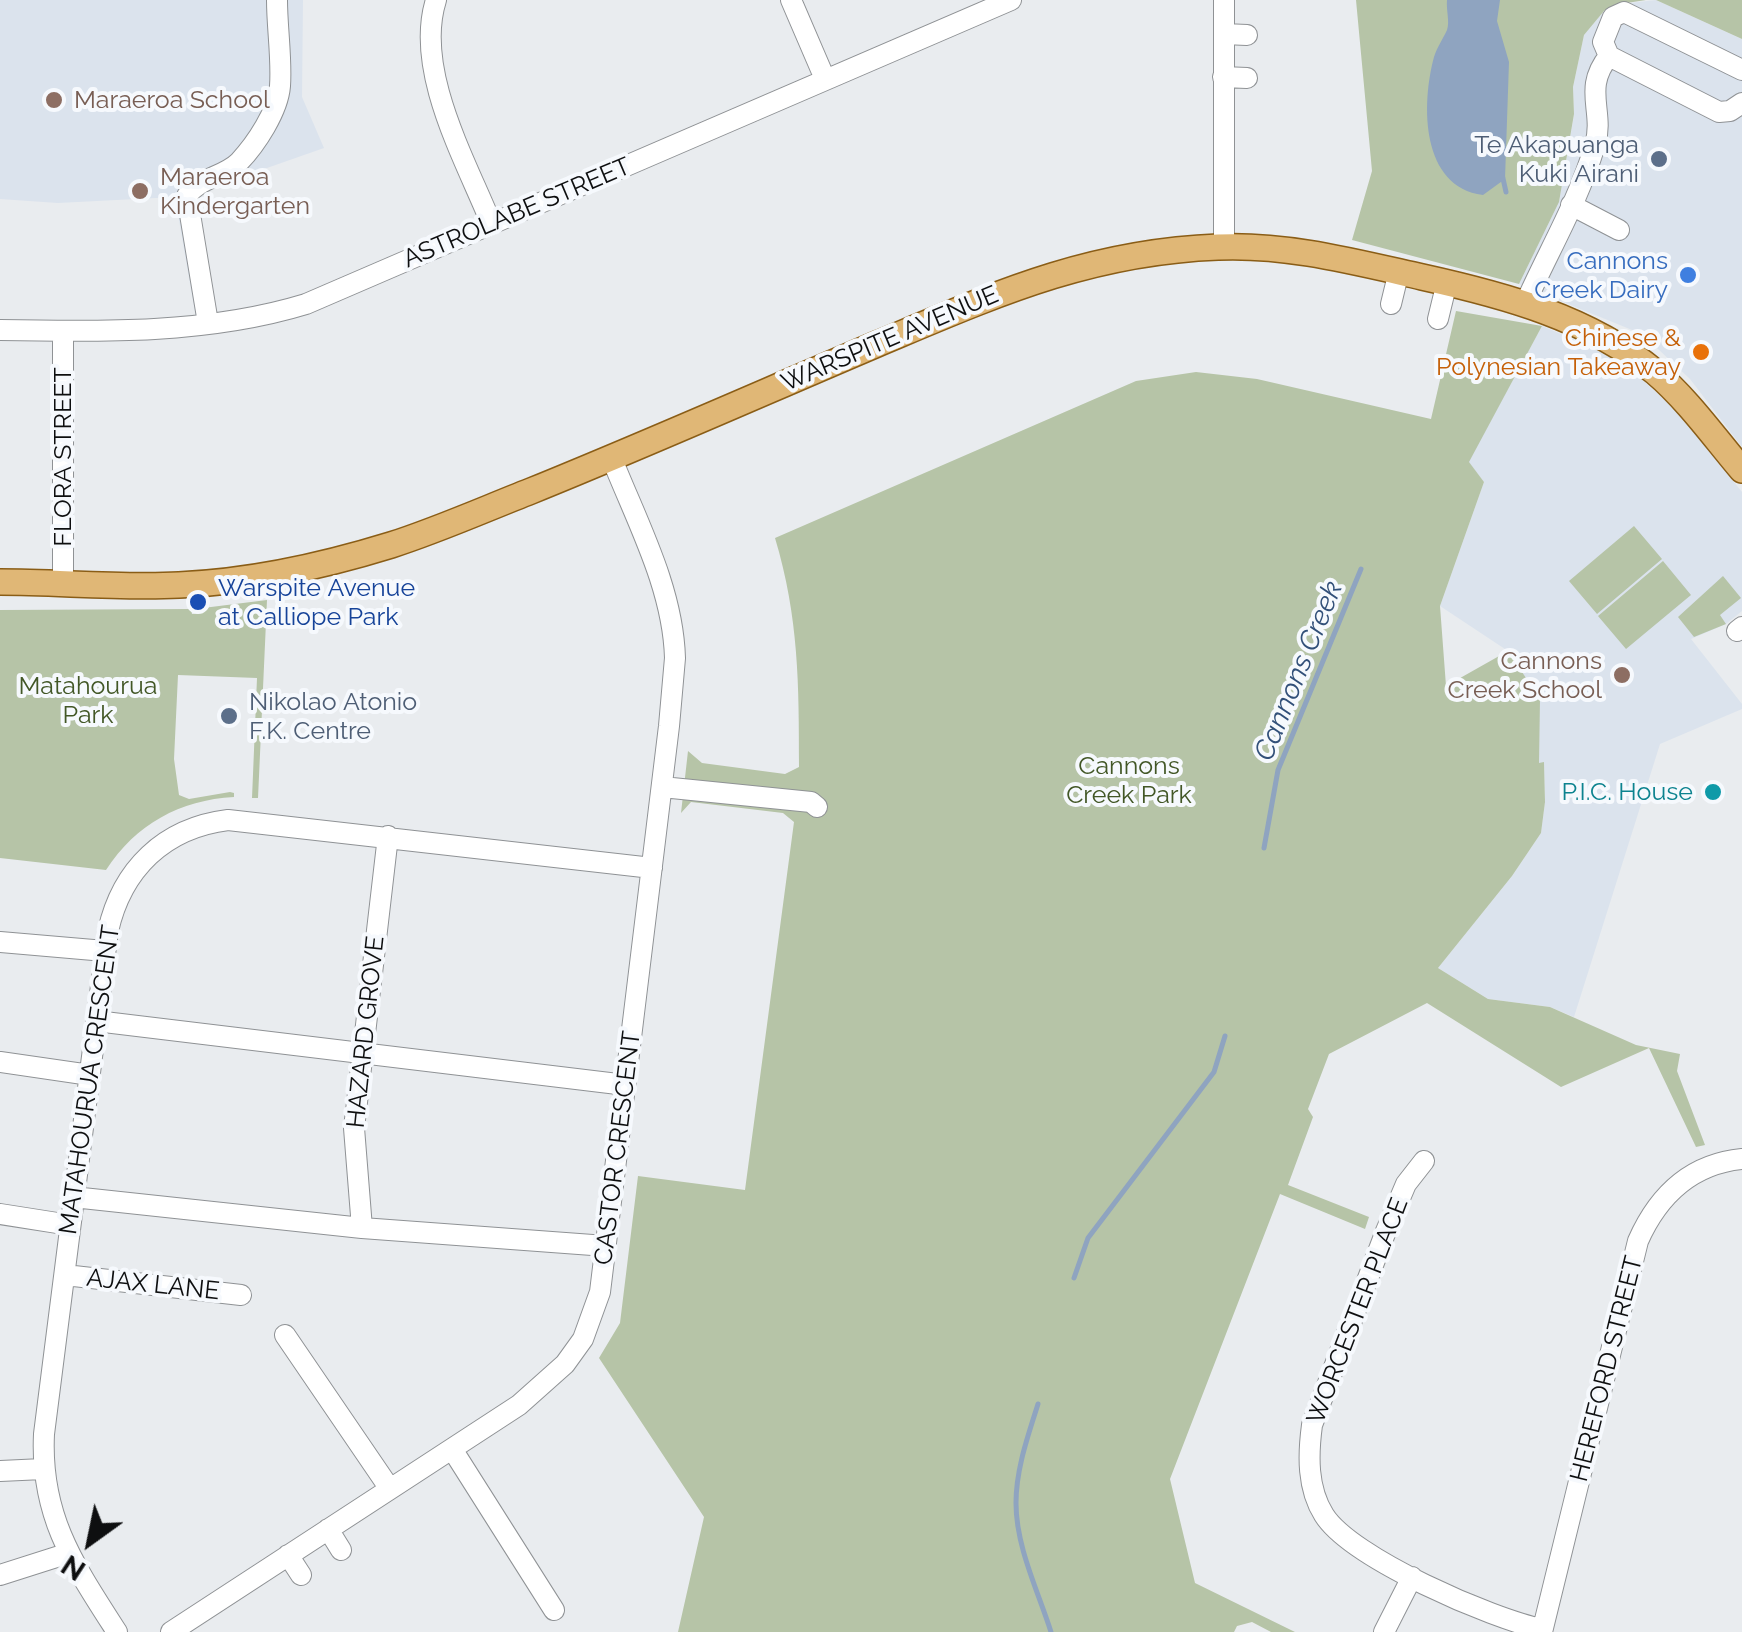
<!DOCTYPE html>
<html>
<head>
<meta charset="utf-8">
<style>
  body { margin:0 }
  #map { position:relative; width:1742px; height:1632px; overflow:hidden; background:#e9ecef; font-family:Raleway,sans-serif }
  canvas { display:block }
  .north { position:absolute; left:40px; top:1492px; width:100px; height:100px; -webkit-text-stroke:8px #f6f9fd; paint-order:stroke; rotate:213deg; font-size:28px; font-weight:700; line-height:40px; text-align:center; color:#0e0f10 }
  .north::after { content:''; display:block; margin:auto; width:35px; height:45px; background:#0e0f10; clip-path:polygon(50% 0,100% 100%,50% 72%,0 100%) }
</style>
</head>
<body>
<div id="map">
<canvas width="1742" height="1632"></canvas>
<div class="north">N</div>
</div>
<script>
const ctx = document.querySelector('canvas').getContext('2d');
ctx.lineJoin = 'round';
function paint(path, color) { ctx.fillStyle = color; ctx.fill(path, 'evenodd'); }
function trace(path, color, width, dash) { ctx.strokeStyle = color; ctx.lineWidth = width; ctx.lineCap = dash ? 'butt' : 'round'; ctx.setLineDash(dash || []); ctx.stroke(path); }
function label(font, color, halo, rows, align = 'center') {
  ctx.font = font + ' Raleway,sans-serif'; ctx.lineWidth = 8; ctx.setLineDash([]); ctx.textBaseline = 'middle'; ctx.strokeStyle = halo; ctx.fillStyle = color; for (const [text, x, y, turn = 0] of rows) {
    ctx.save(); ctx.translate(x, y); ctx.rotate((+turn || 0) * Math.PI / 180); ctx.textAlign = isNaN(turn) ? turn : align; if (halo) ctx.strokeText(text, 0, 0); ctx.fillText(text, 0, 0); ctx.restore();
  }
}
paint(new Path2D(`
  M0 0H303L302 97 324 148 207 189 196 204 197 324 175 197 58 203 0 199Z
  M1656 0 1742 39V447L1690 379 1642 334 1519 284 1559 202 1574 115 1573 87 1584 35 1604 11 1620 4Z
  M1542 326 1618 358 1676 410 1742 492V611L1726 624 1691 639 1742 704V709L1660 744 1574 1017 1550 1007 1488 999 1438 968 1512 876 1541 833 1545 802 1544 763 1539 764 1508 651 1440 606 1484 482 1468 462Z`), '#dbe3ed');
paint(new Path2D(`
  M1356 0H1646L1620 4 1604 11 1584 35 1573 87 1574 114 1559 202 1519 284 1352 240 1372 171Z
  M1656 0H1742V39Z
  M1456 311 1542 326 1469 462 1484 482 1440 606 1446 686 1508 651 1540 699 1539 763 1544 762 1545 802 1541 833 1512 876 1438 968 1488 999 1550 1007 1636 1045 1680 1054 1677 1071 1705 1145 1696 1147 1649 1048 1561 1087 1427 1003 1329 1054 1308 1109 1313 1117 1288 1185 1369 1217 1365 1229 1280 1194 1170 1479 1195 1583 1295 1632H1271L1252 1622 1237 1626 1234 1632H678L704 1517 599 1358 620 1323 638 1176 745 1190 794 822 783 813 691 802 681 813 688 751 702 763 785 774 799 767C799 685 799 618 775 538L1136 381 1196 372 1257 379 1431 419Z
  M1634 526 1662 559 1597 614 1569 581Z
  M1663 561 1691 595 1626 649 1598 616Z
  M1723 576 1741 598 1720 615 1726 624 1694 637 1678 617Z
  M267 600 258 798H252L257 678 178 675 174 759 179 795 189 799 230 792 234 793V797C180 800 136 824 106 870L0 858V610L191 609 192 614 203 613V608Z`), '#b6c4a7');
paint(new Path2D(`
  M1447 0H1500L1497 21 1509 62 1505 179 1483 195C1421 187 1421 105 1434 57 1437 47 1444 37 1447 30 1450 22 1446 10 1447 0Z`), '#8fa4c0');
trace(new Path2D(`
  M1502 174 1506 192
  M1264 848 1278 770 1361 569
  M1074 1278 1088 1238 1214 1072 1225 1036
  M1038 1404C1028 1436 1016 1469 1016 1503 1016 1547 1038 1591 1051 1632`), '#8fa4c0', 5);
const minor = new Path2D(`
  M436 0C414 70 465 159 491 223
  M791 0 825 79
  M1224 0V246
  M1224 34 1247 35
  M1609 56 1603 42 1613 17 1624 12 1742 70
  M1609 56 1719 112 1730 111 1742 103
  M1223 77 1247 78
  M1571 205 1619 230
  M1391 304 1399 271
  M1525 304C1548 252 1579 200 1595 145 1605 111 1582 89 1609 56
  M1438 319 1447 282
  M208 323 187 196C198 178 224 177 239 162 256 144 278 111 280 86 282 59 277 28 277 0
  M0 330C102 332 208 334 306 304L1011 0
  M63 583V331
  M1737 631 1742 627
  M662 787 811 802 817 807
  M0 942 105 951
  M96 1021 626 1085
  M0 1062 90 1075
  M1424 1161 1406 1184 1386 1231 1312 1425C1308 1455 1307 1488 1324 1515 1351 1558 1492 1619 1542 1629
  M73 1197 362 1228 606 1246
  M0 1214 70 1225
  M362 1228 354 1128 388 836
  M65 1275 241 1295
  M285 1335 390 1489
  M452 1449 554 1610
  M0 1471 43 1469
  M328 1529 341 1550
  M288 1555 301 1575
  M0 1575 69 1553
  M117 1632C74 1565 40 1516 44 1434L108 931C122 869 164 828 228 820L652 868
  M171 1632 519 1405 565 1364 583 1339 600 1292 669 726 675 658C673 588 637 522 612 459
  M1384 1632 1412 1577
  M1542 1632 1638 1241C1658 1196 1691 1164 1742 1159`);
const major = new Path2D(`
  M0 582C59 582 119 588 179 585 250 582 323 566 391 545 438 530 485 509 531 491 647 444 762 393 877 344 994 295 1088 252 1218 247 1287 244 1355 262 1422 277 1504 295 1589 318 1655 372 1688 400 1714 437 1742 470`);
trace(minor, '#8f9295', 22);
trace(major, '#8a5d16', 28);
trace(minor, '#fff', 20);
trace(major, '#e0b776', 25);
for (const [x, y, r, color] of [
  [54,100,10,"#8d6e63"],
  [1659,159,10,"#5c6f8a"],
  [140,191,10,"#8d6e63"],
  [1688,275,10,"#3f7fe0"],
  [1701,352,10,"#e8710a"],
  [198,602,10,"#1a4fb4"],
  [1622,675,10,"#8d6e63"],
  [229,716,10,"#5c6f8a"],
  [1713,792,10,"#0f9aa8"]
]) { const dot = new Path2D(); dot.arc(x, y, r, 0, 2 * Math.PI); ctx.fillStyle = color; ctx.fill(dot); trace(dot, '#f6f9fd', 4); }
label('25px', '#785e54', '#f6f9fd', [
  ["Maraeroa School",74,100],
  ["Maraeroa",160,177],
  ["Kindergarten",160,206],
  ["Cannons",1602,661,"right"],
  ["Creek School",1602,690,"right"]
], 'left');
label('25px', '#4e5e75', '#f6f9fd', [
  ["Te Akapuanga",1639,145],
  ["Kuki Airani",1639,174],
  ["Nikolao Atonio",249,702,"left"],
  ["F.K. Centre",249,731,"left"]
], 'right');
label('25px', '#0e0f10', '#f6f9fd', [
  ["ASTROLABE STREET",517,213,-23],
  ["WARSPITE AVENUE",890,339,-23],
  ["FLORA STREET",63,457,-90],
  ["HAZARD GROVE",366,1032,-84],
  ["MATAHOURUA CRESCENT",90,1080,-82],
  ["CASTOR CRESCENT",618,1148,-83],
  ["AJAX LANE",153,1285,6],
  ["WORCESTER PLACE",1358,1311,-69],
  ["HEREFORD STREET",1607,1369,-76]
]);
label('25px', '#366cbe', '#f6f9fd', [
  ["Cannons",1668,261],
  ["Creek Dairy",1668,290]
], 'right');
label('25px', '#c56008', '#f6f9fd', [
  ["Chinese &",1681,338],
  ["Polynesian Takeaway",1681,367]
], 'right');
label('25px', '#164399', '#f6f9fd', [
  ["Warspite Avenue",218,588],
  ["at Calliope Park",218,617]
], 'left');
label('25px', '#425726', '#f6f9fd', [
  ["Matahourua",88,686],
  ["Park",88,715],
  ["Cannons",1129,766],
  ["Creek Park",1129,795]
]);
label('25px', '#0d838f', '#f6f9fd', [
  ["P.I.C. House",1693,792]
], 'right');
label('italic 28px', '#325079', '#f6f9fd', [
  ["Cannons Creek",1299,671,-68]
]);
</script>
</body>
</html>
